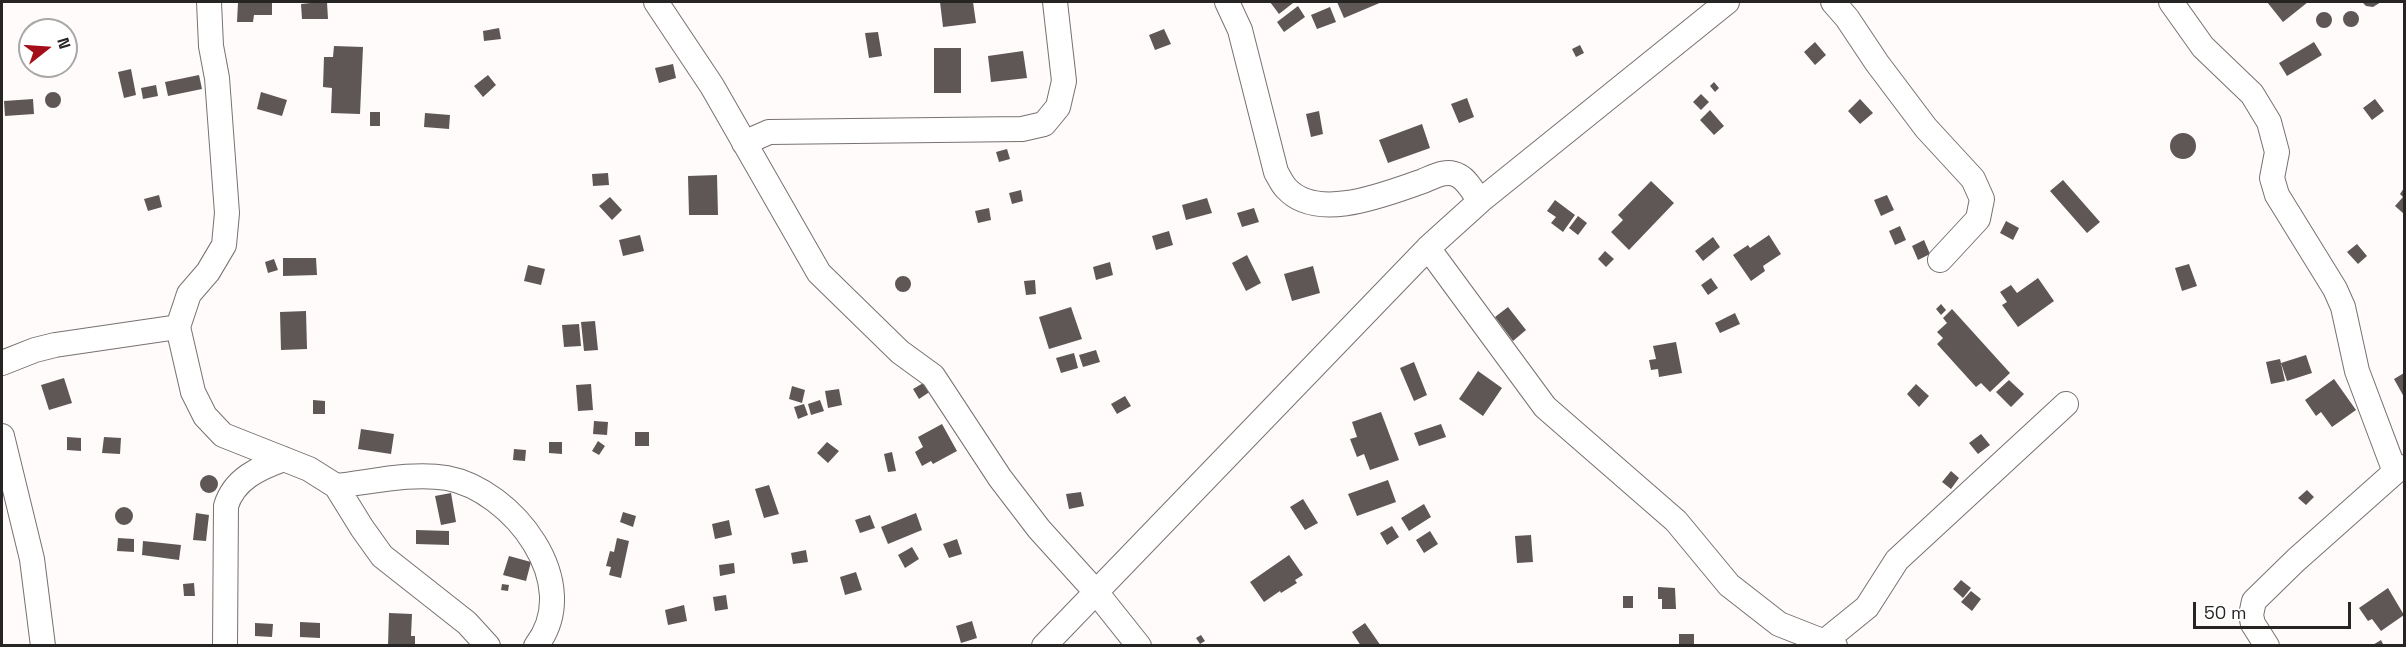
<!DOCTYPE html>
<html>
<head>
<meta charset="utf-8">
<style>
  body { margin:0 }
  #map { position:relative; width:2406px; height:647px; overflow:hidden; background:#fefbfa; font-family:"Space Grotesk",sans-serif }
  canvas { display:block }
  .frame { position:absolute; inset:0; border:3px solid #272424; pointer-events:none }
  .north { position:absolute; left:18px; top:18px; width:60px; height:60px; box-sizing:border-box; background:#fff; border:2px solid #a9a7a7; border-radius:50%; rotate:73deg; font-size:16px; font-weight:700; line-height:24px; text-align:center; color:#272424 }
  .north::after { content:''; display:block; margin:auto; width:21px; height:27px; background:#a50d18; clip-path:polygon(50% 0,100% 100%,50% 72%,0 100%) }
  .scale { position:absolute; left:2193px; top:602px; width:158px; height:27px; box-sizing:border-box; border:3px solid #272424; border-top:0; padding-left:8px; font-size:18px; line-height:21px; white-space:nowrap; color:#272424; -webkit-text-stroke:4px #fff; paint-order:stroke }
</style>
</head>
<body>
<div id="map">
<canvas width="2406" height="647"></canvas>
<div class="frame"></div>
<div class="north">N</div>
<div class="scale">50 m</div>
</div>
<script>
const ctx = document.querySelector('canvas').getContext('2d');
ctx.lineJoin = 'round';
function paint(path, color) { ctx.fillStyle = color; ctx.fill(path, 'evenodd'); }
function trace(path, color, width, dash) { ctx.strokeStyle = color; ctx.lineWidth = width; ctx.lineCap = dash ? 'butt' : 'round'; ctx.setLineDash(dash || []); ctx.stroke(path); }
paint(new Path2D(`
  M238 2H272V15H254L253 22H237Z
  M320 2H327L328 19H302L301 4Z
  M940 2H973L976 23 943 27Z
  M1270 2H1291L1293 3 1279 14Z
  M1337 2H1382L1344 18Z
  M2267 2H2308L2283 22Z
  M2362 2H2381L2373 7 2366 6Z
  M1298 6 1305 17 1284 32 1277 22Z
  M1330 7 1336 22 1317 29 1311 15Z
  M2343 19a8 8 0 1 1 16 0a8 8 0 1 1-16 0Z
  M2316 20a8 8 0 1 1 16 0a8 8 0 1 1-16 0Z
  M499 28 501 39 484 41 483 31Z
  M1164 29 1171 44 1155 50 1149 35Z
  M878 32 882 56 869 58 865 33Z
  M1815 42 1826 55 1815 65 1804 52Z
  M2314 42 2322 55 2287 76 2279 63Z
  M1580 45 1584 53 1576 57 1572 49Z
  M334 46 363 47 360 114 331 113 332 88 323 87 324 57H333Z
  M934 48H961V93H934Z
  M1023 51 1027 78 991 82 988 56Z
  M673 64 676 78 659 83 655 68Z
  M131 69 136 95 124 98 118 72Z
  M199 75 202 89 168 96 165 82Z
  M488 75 496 85 483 97 474 86Z
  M1714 82 1719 88 1715 92 1710 86Z
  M156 85 158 96 143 99 141 88Z
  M261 92 287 100 282 116 257 109Z
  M45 100a8 8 0 1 1 16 0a8 8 0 1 1-16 0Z
  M1701 94 1709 102 1701 110 1693 102Z
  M1467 98 1474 117 1459 123 1451 104Z
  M33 99 34 114 5 116 4 101Z
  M1860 99 1873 113 1860 124 1848 111Z
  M2375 99 2384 111 2372 120 2363 108Z
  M1710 110 1724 126 1714 135 1700 120Z
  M1319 111 1323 134 1311 137 1306 114Z
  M370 112H380V126H370Z
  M425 113 450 115 449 129 424 127Z
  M1422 124 1430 148 1388 163 1379 140Z
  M2170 146a13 13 0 1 1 26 0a13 13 0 1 1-26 0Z
  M1007 149 1010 159 999 162 996 152Z
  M608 173 609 185 593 186 592 174Z
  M717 175 718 215H689L688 176Z
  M2063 180 2100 222 2087 233 2050 191Z
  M1651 181 1674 203 1629 250 1611 232 1623 220 1618 215Z
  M2404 188V214L2395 206 2403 197 2400 194Z
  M1021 190 1023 201 1012 204 1009 193Z
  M159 195 162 207 148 211 144 199Z
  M1887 195 1894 210 1881 216 1874 200Z
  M610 197 622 210 612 220 599 206Z
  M1207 198 1212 213 1186 220 1182 205Z
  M1555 200 1575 215 1563 232 1551 223 1556 217 1547 211Z
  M989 208 991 220 978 223 975 211Z
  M1254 208 1259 222 1242 227 1237 213Z
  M1578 216 1587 223 1578 235 1569 228Z
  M2006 221 2019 228 2013 240 2000 233Z
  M1900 226 1906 240 1895 245 1889 231Z
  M1169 231 1173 245 1156 250 1152 236Z
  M640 235 644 251 623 256 619 240Z
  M1769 235 1781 254 1763 266 1765 271 1751 281 1733 255 1748 245 1750 248Z
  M1713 237 1720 247 1703 261 1695 251Z
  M1924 240 1930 254 1918 260 1912 246Z
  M2357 244 2367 256 2358 264 2347 252Z
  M1605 251 1614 259 1606 267 1598 259Z
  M1247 255 1261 283 1246 291 1232 263Z
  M283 258H316L317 275 283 276Z
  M274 259 278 270 268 273 265 262Z
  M1110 262 1113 275 1096 280 1093 267Z
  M2189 264 2197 286 2182 291 2175 268Z
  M528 265 545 269 541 285 524 281Z
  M1313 266 1320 293 1292 301 1284 274Z
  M895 284a8 8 0 1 1 16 0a8 8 0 1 1-16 0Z
  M1711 278 1718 288 1708 295 1701 285Z
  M2038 278 2054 301 2018 327 2002 305 2007 302 2000 292 2011 285 2017 293Z
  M1035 280 1036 294 1026 295 1024 281Z
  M1941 304 1946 310 1941 315 1936 309Z
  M1071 307 1082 339 1049 349 1039 317Z
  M1508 307 1526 330 1513 341 1495 317Z
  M1952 309 2010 373 1990 392 1981 383 1976 387 1937 344 1943 338 1937 332 1947 323 1943 318Z
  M306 311 307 349 281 350 280 312Z
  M1735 313 1740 324 1720 333 1715 323Z
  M595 321 598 350 584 351 581 322Z
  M579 324 581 346 564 347 562 325Z
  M1676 342 1682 373 1659 377 1658 369 1651 370 1649 360 1656 359 1653 346Z
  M1096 350 1100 362 1083 367 1079 355Z
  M1074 353 1078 368 1061 373 1056 358Z
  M2306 355 2312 373 2287 381 2281 363Z
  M2280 359 2285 381 2271 384 2266 362Z
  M1414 362 1427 395 1414 401 1400 368Z
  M1478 371 1502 388 1483 416 1459 399Z
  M2404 373V397L2394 379Z
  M64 378 72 403 49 410 41 385Z
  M2334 379 2356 410 2332 427 2321 412 2316 416 2305 400Z
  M2009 380 2024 394 2011 407 1996 392Z
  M925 382 931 391 919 399 913 389Z
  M591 384 593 410 578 411 576 385Z
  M1916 384 1929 396 1919 407 1907 394Z
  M792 386 805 390 802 403 789 399Z
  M839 389 842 405 828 408 825 391Z
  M1125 396 1131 406 1117 414 1111 404Z
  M313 400 325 401V414H313Z
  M820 400 824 411 811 415 808 404Z
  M804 404 808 415 798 419 794 407Z
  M1381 412 1399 460 1370 470 1364 454 1357 457 1350 439 1357 437 1352 422Z
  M594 421 608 422 607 435 593 434Z
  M942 424 957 451 933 464 931 461 922 466 915 452 923 447 918 437Z
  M1441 424 1446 437 1419 446 1414 433Z
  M361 429 394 434 391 454 358 449Z
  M635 432H649V446H635Z
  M1981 434 1990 445 1978 454 1969 443Z
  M67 437 81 438V451L67 450Z
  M104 437 121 438 120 454 102 453Z
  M598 441 605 446 599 455 592 451Z
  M549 442H562V454L549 453Z
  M827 442 839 451 828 463 817 453Z
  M514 449 526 450 525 461 513 460Z
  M892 452 896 471 888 472 884 454Z
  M1951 471 1959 478 1951 489 1942 482Z
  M200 484a9 9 0 1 1 18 0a9 9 0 1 1-18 0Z
  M1388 480 1396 502 1357 516 1348 494Z
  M769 485 779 514 764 518 755 489Z
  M2307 490 2314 497 2306 505 2298 498Z
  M1081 492 1084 506 1069 509 1066 494Z
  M451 493 456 522 441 525 435 496Z
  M1303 499 1318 523 1305 530 1290 507Z
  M1424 504 1431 517 1409 531 1401 518Z
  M115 516a9 9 0 1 1 18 0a9 9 0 1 1-18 0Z
  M623 512 636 516 633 527 620 522Z
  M196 513 209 515 206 541 193 540Z
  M916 513 922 530 888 544 881 527Z
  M870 515 875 528 860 533 855 520Z
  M729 520 732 535 715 539 712 524Z
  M1392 526 1399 537 1387 545 1380 533Z
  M416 530 449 531V545L416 544Z
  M1430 531 1438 544 1424 553 1416 540Z
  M1531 535 1533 562 1517 563 1515 536Z
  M118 538 134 539V552L117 551Z
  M617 538 629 541 621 578 609 575 611 567 606 566 610 551 614 552Z
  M957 539 962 554 949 558 943 544Z
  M143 541 181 545 179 560 142 555Z
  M912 547 919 559 905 568 898 555Z
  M806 550 808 562 793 564 791 553Z
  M1289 555 1303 575 1295 580 1297 583 1281 593 1280 591 1264 602 1250 582Z
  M509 556 531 562 526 581 503 575Z
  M734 563 735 573 720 576 719 565Z
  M856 572 862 590 845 595 840 577Z
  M1961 580 1971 588 1963 598 1953 589Z
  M194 583 195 596H184L183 584Z
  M502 584 509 585 508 591 501 590Z
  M1658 587 1675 588 1676 609H1662V599H1658Z
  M2388 588 2404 615 2381 631 2372 619 2368 621 2359 608Z
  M1971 591 1981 599 1972 611 1961 602Z
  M726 595 728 609 715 611 713 597Z
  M1623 596H1633V608H1623Z
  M684 605 687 621 668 625 665 610Z
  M389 613 412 614 411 636H415V646H388Z
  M972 621 977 638 961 643 956 626Z
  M300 622 320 623V638L300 637Z
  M255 623 273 624 272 637 255 636Z
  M1365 623 1381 646H1361L1352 632Z
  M1679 634H1694V646H1679Z
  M1201 635 1205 641 1200 644 1196 638Z
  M2381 640 2384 646H2371Z`), '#5e5756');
const minor = new Path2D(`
  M209 2 211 46 217 78 227 213 224 245 208 272 189 294 178 327 193 392 205 416 223 435 309 469 336 486 362 528 382 556 467 623 488 646
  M656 2 712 86 819 273 900 352 933 376 1000 478 1039 529 1096 592 1139 646
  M1227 2 1240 30 1276 172C1279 177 1282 184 1286 188 1317 223 1388 193 1423 181 1435 176 1447 169 1459 176 1467 180 1474 193 1480 201
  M1833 2 1847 18 1877 63 1926 128 1973 179 1982 199 1978 219 1940 260
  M2171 2 2203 47 2252 94 2269 122 2277 152 2272 178 2277 195 2335 289 2343 307 2357 371 2395 472
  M744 143 769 132 1022 129 1044 124 1058 107 1064 81 1055 2
  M1428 248 1545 407 1676 521 1729 585 1779 624 1835 646
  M2 363 35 350 55 345 178 327
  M2 436 32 559 43 646
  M336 486C372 482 411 472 447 478 512 490 585 583 536 646
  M1825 641 1867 607 1897 560 2066 404
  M225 646 226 506C234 479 259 468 284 459
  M1044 646 1428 248 1480 201 1727 2
  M2267 646 2253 624 2251 615 2254 601 2296 560 2395 472 2404 467`);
trace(minor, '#787170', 26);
trace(minor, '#fff', 24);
</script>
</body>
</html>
